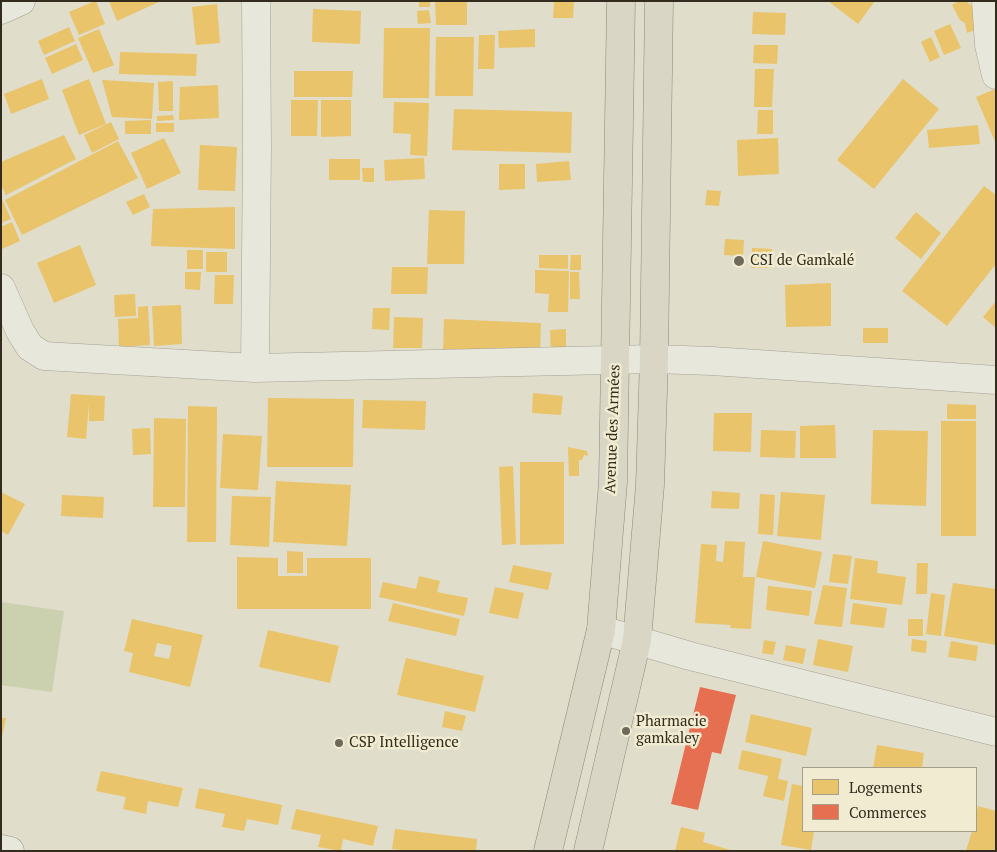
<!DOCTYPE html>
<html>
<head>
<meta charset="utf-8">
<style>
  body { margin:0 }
  #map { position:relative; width:997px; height:852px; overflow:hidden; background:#e0ddcb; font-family:"PT Serif",serif }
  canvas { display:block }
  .frame { position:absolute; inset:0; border:2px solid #322b1e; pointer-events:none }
  .legend { position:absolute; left:802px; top:767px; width:175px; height:65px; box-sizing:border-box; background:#f1ecd1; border:1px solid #a59f89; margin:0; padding:6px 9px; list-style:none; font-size:15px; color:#322b1e }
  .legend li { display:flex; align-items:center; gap:10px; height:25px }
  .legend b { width:25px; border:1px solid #a59f89 }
</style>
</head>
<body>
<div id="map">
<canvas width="997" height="852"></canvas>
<div class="frame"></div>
<ul class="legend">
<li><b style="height:14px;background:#e9c46a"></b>Logements</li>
<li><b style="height:14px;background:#e76f51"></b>Commerces</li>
</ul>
</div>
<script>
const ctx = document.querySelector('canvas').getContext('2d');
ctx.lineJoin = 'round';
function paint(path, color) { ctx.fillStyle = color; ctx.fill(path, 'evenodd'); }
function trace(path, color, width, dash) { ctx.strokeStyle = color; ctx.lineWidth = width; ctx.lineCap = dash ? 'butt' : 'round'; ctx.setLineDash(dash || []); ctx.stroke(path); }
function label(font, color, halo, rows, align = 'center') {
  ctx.font = font + ' "PT Serif",serif'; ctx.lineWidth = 5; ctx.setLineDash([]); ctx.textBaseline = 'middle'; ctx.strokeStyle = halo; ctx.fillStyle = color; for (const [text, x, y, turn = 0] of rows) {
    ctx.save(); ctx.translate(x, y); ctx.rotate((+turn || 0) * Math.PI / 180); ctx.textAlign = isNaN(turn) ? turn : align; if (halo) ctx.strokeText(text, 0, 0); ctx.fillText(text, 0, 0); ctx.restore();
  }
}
paint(new Path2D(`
  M1 602 64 611 52 692 1 685Z`), '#cbd0ae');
paint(new Path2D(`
  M95 1H96L105 24 79 35 69 12Z
  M109 1H161L117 21Z
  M419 1H430V7H419Z
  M435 1H467V25H436Z
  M554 1H574L573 18H553Z
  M828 1H875L858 24Z
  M959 1H966L979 12 984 27 967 33 965 23 960 20 952 5Z
  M217 4 220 43 196 45 192 7Z
  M313 9 361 11 360 44 312 42Z
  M429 10 431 23 418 24 417 11Z
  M753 12 786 13 785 35 752 34Z
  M950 24 961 48 944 55 934 31Z
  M69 27 75 41 44 55 38 41Z
  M384 28H430L429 98H383Z
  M99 29 114 65 93 73 78 38Z
  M535 29V47L499 48 498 31Z
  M479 35H495L494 69H478Z
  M436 37H474L473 96H435Z
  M931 37 940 57 930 62 921 42Z
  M76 44 83 60 52 74 45 58Z
  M754 45H778L777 64 753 63Z
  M120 52 197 54 196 76 119 74Z
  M755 69H774L772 107H754Z
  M294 71H353L352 97H294Z
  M42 79 49 99 11 114 4 94Z
  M89 79 106 124 79 135 62 90Z
  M903 79 939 109 874 189 837 160Z
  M102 80 154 83 152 119 112 117Z
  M173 81V111H159L158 82Z
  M218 85 219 118 179 120 180 87Z
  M995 89 996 90V144L976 97Z
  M291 100H318L317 136H291Z
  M321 100H351V136L321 137Z
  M394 102 429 103 427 156 410 155 411 134 393 133Z
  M454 109 572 112 571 153 452 150Z
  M758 110H773V134H757Z
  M173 115 174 120 157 121V116Z
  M151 120V134H125V121Z
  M111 122 119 139 92 153 84 135Z
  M156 123H174V132H156Z
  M978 125 980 144 929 148 927 130Z
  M64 135 76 159 6 195 1 185V162Z
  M164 138 181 173 147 189 131 153Z
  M778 138 779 174 738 176 737 140Z
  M118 141 138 178 22 235 5 200Z
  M200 145 237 147 235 191 198 190Z
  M424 158 425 179 385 181 384 160Z
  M329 159H360V180H329Z
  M569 161 571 180 537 182 536 164Z
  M499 164H525V189L499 190Z
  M362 168H374V182H363Z
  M984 186 996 195V264L947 326 902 291Z
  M707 190 721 191 719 206 705 205Z
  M144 194 150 207 133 215 126 202Z
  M1 197 11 219 1 223Z
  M235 207V249L151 246 153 209Z
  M429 210 465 211 464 264H427Z
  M916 212 941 233 921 259 895 238Z
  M12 222 20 241 2 249 1 227Z
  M725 239 744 240 743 256 724 255Z
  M80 245 96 285 54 303 37 263Z
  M752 248 772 249 771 268H751Z
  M187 250H203V269H187Z
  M206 252H227V272H206Z
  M539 255H568V269L539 268Z
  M571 255H581V270H570Z
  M392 267H428L427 294H391Z
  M535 270 569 271 568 312H548L549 294 535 293Z
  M185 272H201L200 290 185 289Z
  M570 272H579L580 299H570Z
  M215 275H234L233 304H214Z
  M831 283V326L786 327 785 285Z
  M135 294 136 316 115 317 114 295Z
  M996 301V328L983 317Z
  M181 305 182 344 154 346 152 306Z
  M148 306 150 345 119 347 118 319 138 318V307Z
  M373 308H390L389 330 372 329Z
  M394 317 423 318 422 348H393Z
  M444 319 541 323 540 354 443 351Z
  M863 328H888V343H863Z
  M566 329V355H551L550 330Z
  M533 393 563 396 561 415 532 413Z
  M71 394 105 396 104 421H89V403L86 439 67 437Z
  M268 398 354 399 353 467H267Z
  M363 400 426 401 425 430 362 428Z
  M947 404 976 405V419H947Z
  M188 406 217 407 216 542H187Z
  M714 413H752L751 452 713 451Z
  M154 418 186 419 185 507H153Z
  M941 421H976V536H941Z
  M835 425 836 458H800V426Z
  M150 428 151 454 133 455 132 429Z
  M761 430 796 431 795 458 760 457Z
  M873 430 928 431 926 506 871 504Z
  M223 434 262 436 258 490 220 488Z
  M568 447 587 451 588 456 584 455 582 460H579V476H569Z
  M520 462H564V544L520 545Z
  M513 466 516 544 502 545 499 467Z
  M276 481 351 485 347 546 273 542Z
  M712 491 740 493 739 509 711 508Z
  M1 492 25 504 8 535 1 531Z
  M781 492 825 495 821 540 777 536Z
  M760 494 775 495 773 535 758 534Z
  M62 495 104 497 103 518 61 516Z
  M232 496 271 497 269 547 230 545Z
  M725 541 745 542 743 577H755L751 629 730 628 731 625 695 623 701 544 717 545 716 561 723 562Z
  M763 541 822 552 815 588 756 577Z
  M287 551 303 552V573H287Z
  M833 554 852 556 848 584 829 582Z
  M237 557 278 558V576H307V558H371V609H237Z
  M855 558 878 561 877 573 906 577 902 605 850 599Z
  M917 563H928L927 594H916Z
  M513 565 552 573 548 590 509 582Z
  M419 576 440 581 437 592 468 598 464 616 379 597 383 582 416 589Z
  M953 583 996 589V645L944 636Z
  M823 585 847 588 842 627 814 624Z
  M768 586 812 591 809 616 766 610Z
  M495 587 524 593 518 619 489 613Z
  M931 593 945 595 941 636 926 634Z
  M393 603 460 619 456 636 388 621Z
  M853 603 887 608 884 628 850 624Z
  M132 619 203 635 190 687 129 672 133 653 124 651ZM157 643 172 646 169 659 154 656Z
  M908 619H923V636H908Z
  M268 630 339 646 330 683 259 667Z
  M818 639 853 646 848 672 813 665Z
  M912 639 927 641 926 653 911 651Z
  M764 640 776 642 773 655 762 653Z
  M951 641 978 646 976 661 948 657Z
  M786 645 806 649 803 664 783 660Z
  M406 658 484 676 475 712 397 695Z
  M445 711 466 716 462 731 442 727Z
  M751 714 812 728 806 756 745 742Z
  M1 718H6L2 737H1Z
  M877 745 924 753 922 768H873Z
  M742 750 782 759 778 779 788 781 784 801 763 796 768 776 738 769Z
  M101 771 183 788 178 807 148 801 146 814 123 809 126 797 96 791Z
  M792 784 803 786V831H814L811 850 781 845Z
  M199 788 282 805 278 825 247 819 244 831 222 827 225 814 195 808Z
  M978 806 996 811V851H966L972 831H976V816Z
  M296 809 378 826 373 846 343 839 341 851 318 847 321 835 291 829Z
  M681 827 705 833 703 842 734 851H675Z
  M395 829 477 839 476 851H410L392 849Z`), '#e9c46a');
paint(new Path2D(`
  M700 687 736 695 721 754 712 752 698 810 671 804Z`), '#e76f51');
const minor = new Path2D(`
  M986 1 989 45 996 75
  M1 10 21 1
  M1 288 20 331 30 347 44 356 255 368 654 359 712 361 996 380
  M255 368 257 147 256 1
  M601 630 690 656 996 732`);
const secondary = new Path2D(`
  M1 849 10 851`);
const trunk = new Path2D(`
  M548 851 601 630 613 482 621 1
  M588 851 637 640 650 485 654 359 659 1`);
trace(minor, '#a5a194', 29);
trace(secondary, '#949184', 29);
trace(trunk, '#8b877b', 29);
trace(minor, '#e8e7dc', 28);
trace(secondary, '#e8e7dc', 28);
trace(trunk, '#d9d6c5', 28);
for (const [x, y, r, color] of [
  [739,261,6,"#6f695b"],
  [626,731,5,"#6f695b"],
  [339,743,5,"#6f695b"]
]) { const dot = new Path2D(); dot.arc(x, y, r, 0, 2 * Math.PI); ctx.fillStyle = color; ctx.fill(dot); trace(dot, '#f1ecd1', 2); }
label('15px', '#322b1e', '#f1ecd1', [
  ["CSI de Gamkalé",750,261],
  ["Pharmacie",636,722],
  ["gamkaley",636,739],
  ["CSP Intelligence",349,743]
], 'left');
label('15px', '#322b1e', '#f1ecd1', [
  ["Avenue des Armées",613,429,-88]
]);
</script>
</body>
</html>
